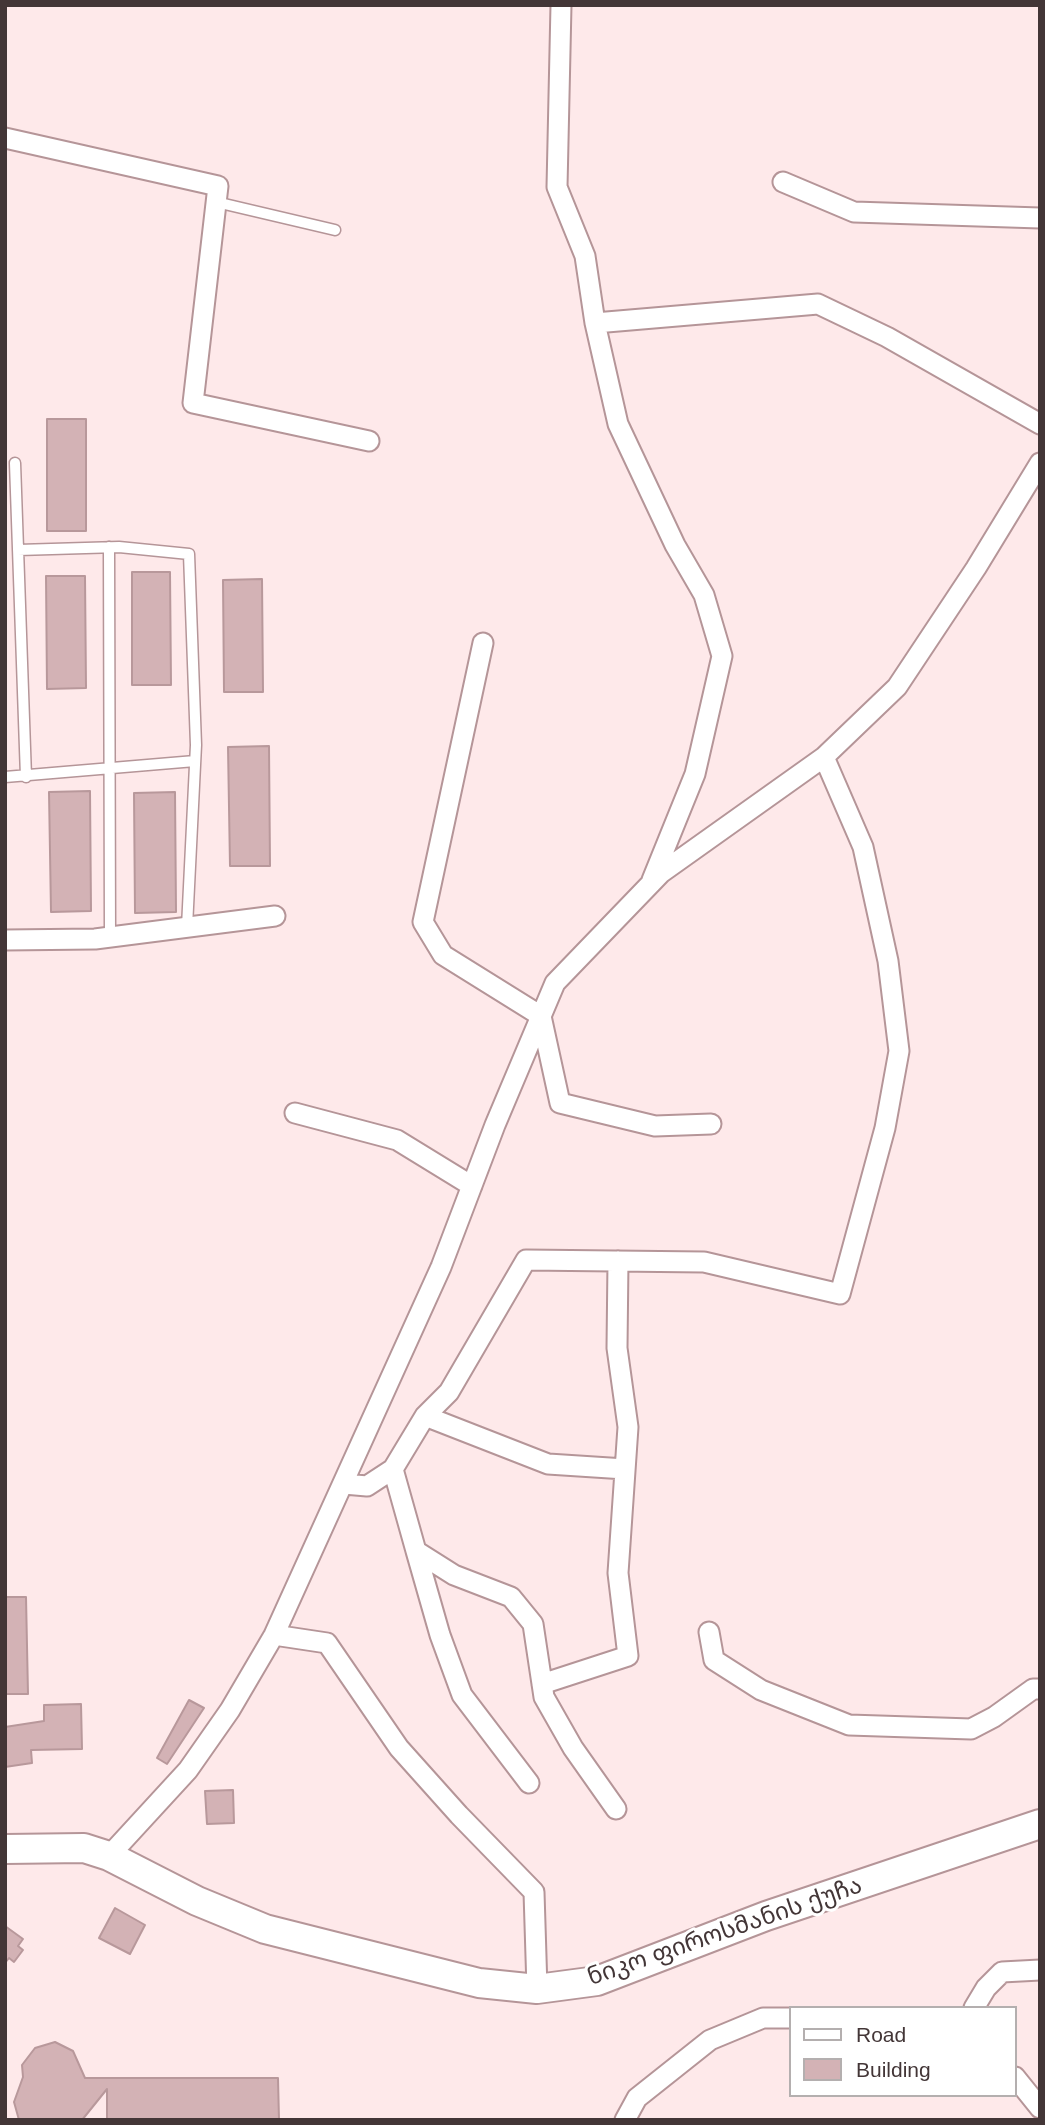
<!DOCTYPE html>
<html>
<head>
<meta charset="utf-8">
<style>
  body { margin:0 }
  #map { position:relative; width:1045px; height:2125px; overflow:hidden; background:#fee9ea; font-family:Helvetica,sans-serif }
  canvas { display:block }
  .frame { position:absolute; inset:0; border:7px solid #433637; pointer-events:none }
  .legend { position:absolute; left:789px; top:2006px; width:228px; height:91px; box-sizing:border-box; background:#fff; border:2px solid #b4afaf; margin:0; padding:9px 12px; list-style:none; font-size:21px; color:#433637 }
  .legend li { display:flex; align-items:center; gap:14px; height:35px }
  .legend b { width:35px; border:2px solid #b4afaf }
</style>
</head>
<body>
<div id="map">
<canvas width="1045" height="2125"></canvas>
<div class="frame"></div>
<ul class="legend">
<li><b style="height:9px;background:#fff"></b>Road</li>
<li><b style="height:19px;background:#d3b2b5"></b>Building</li>
</ul>
</div>
<script>
const ctx = document.querySelector('canvas').getContext('2d');
ctx.lineJoin = 'round';
function paint(path, color) { ctx.fillStyle = color; ctx.fill(path, 'evenodd'); }
function trace(path, color, width, dash) { ctx.strokeStyle = color; ctx.lineWidth = width; ctx.lineCap = dash ? 'butt' : 'round'; ctx.setLineDash(dash || []); ctx.stroke(path); }
function label(font, color, halo, rows, align = 'center') {
  ctx.font = font + ' Helvetica,"Noto Sans Georgian",sans-serif'; ctx.lineWidth = 6; ctx.setLineDash([]); ctx.textBaseline = 'middle'; ctx.strokeStyle = halo; ctx.fillStyle = color; for (const [text, x, y, turn = 0] of rows) {
    ctx.save(); ctx.translate(x, y); ctx.rotate((+turn || 0) * Math.PI / 180); ctx.textAlign = isNaN(turn) ? turn : align; if (halo) ctx.strokeText(text, 0, 0); ctx.fillText(text, 0, 0); ctx.restore();
  }
}
const building = new Path2D(`
  M47 419H86V531H47Z
  M132 572H170L171 685H132Z
  M46 576H85L86 688 47 689Z
  M262 579 263 692H224L223 580Z
  M269 746 270 866H230L228 747Z
  M90 791 91 911 51 912 49 792Z
  M175 792 176 912 135 913 134 793Z
  M5 1597H26L28 1694H5Z
  M189 1700 204 1708 167 1764 157 1758Z
  M81 1704 82 1749 31 1750 32 1763 5 1767V1727L44 1721V1705Z
  M233 1790 234 1823 207 1824 205 1791Z
  M115 1908 145 1925 130 1954 99 1938Z
  M5 1926 23 1939 18 1946 23 1950 14 1962 9 1958 5 1963Z
  M55 2042 73 2051 85 2078H278L279 2120H107V2089L82 2120H19L14 2102 23 2077 22 2065 35 2048Z`);
paint(building, '#d3b2b5');
trace(building, '#b8989b', 2);
const service = new Path2D(`
  M216 202 335 230
  M15 463 26 777
  M109 547 110 937
  M18 550 119 547 189 554 196 745 187 927
  M5 777 195 761`);
const minor = new Path2D(`
  M561 5 557 187 585 256 595 323 618 424 675 545 704 595 722 656 695 774 652 880
  M5 138 218 186 193 403 369 441
  M783 182 854 212 1040 218
  M595 323 818 304 887 337 1040 424
  M483 643 423 922 443 955 541 1016 560 1103 655 1126 711 1124
  M5 940 95 939 275 916
  M295 1113 397 1140 472 1186
  M425 1416 548 1464 625 1469
  M393 1469 416 1551 454 1575 511 1597 533 1624 544 1697 573 1748 616 1809
  M344 1484 367 1486 393 1469 425 1416 449 1392 526 1260 704 1262 840 1294 885 1128 899 1051 888 961 863 847 824 757
  M416 1551 440 1635 462 1695 529 1783
  M709 1632 714 1660 761 1690 849 1725 971 1729 994 1717 1033 1689H1040
  M274 1635 327 1643 399 1748 459 1815 534 1892 537 1989
  M542 1684 628 1656 618 1573 628 1427 617 1348 618 1261
  M109 1856 188 1770 230 1710 274 1635 441 1267 495 1125 555 983 661 873 824 757 897 687 976 568 1040 463
  M974 2008 986 1988 1002 1972 1040 1970
  M1015 2077 1040 2108
  M625 2120 637 2098 710 2040 763 2018H791`);
const secondary = new Path2D(`
  M5 1849 84 1848 109 1856 197 1901 265 1929 479 1983 537 1989 597 1981 766 1916 1040 1824`);
trace(service, '#b59598', 13);
trace(minor, '#b59598', 23);
trace(secondary, '#b59598', 32);
trace(service, '#fff', 10);
trace(minor, '#fff', 19);
trace(secondary, '#fff', 28);
label('24px', '#433637', '#fff', [
  ["ნიკო ფიროსმანის ქუჩა",725,1932,-19]
]);
</script>
</body>
</html>
